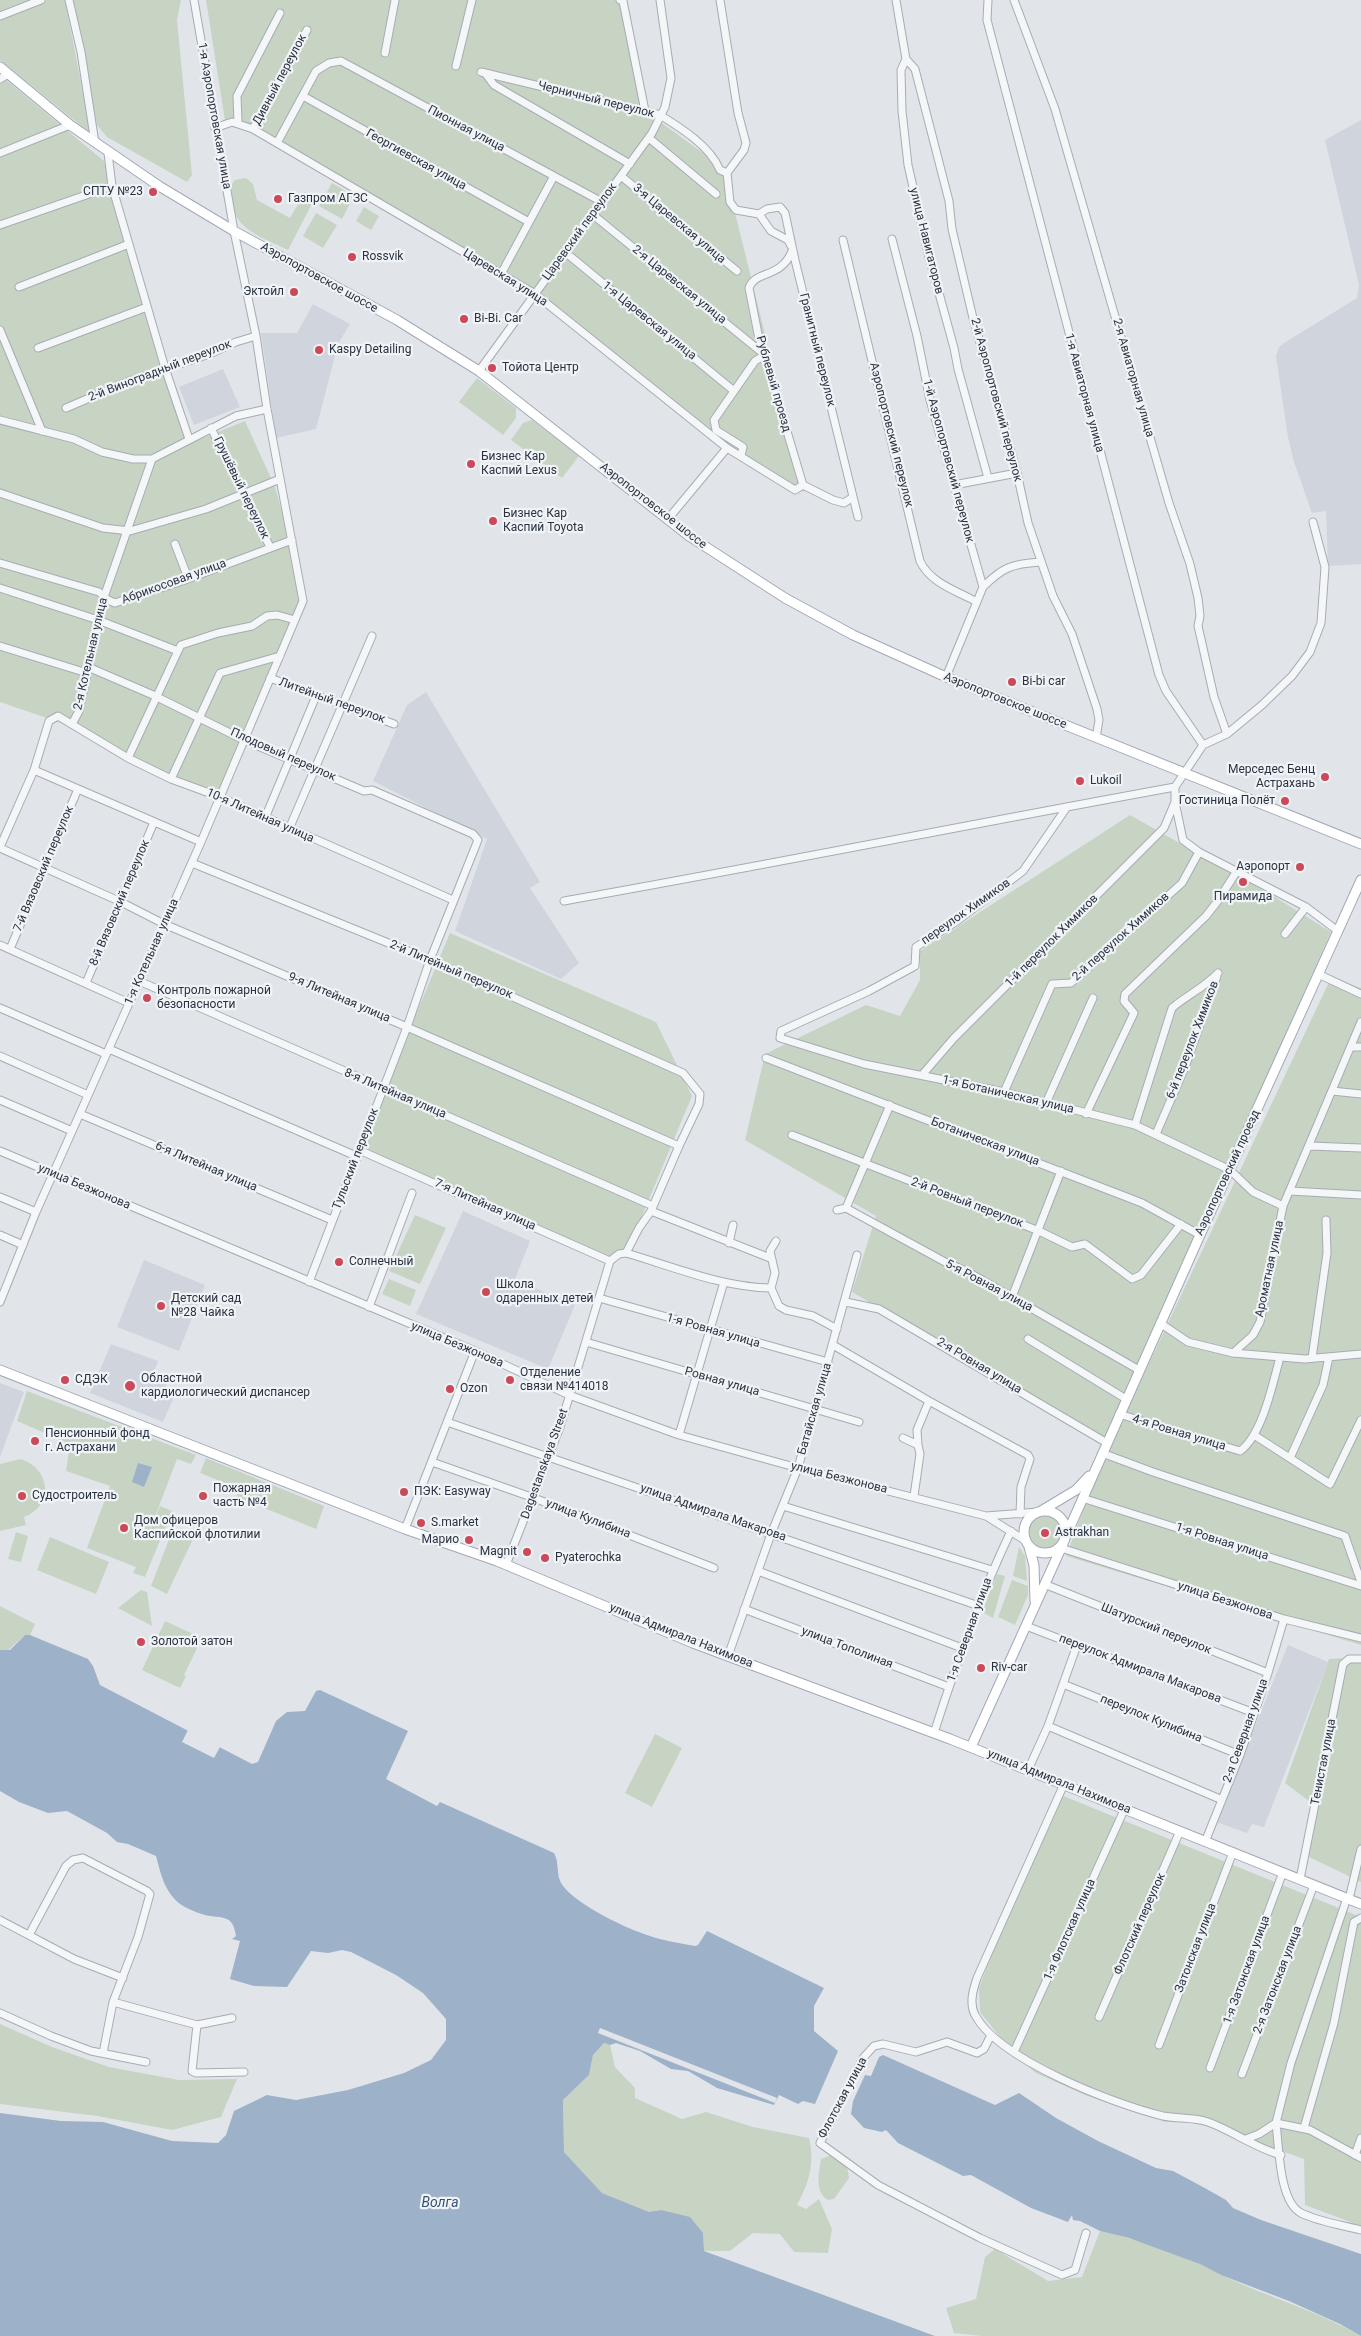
<!DOCTYPE html>
<html>
<head>
<meta charset="utf-8">
<style>
  body { margin:0 }
  canvas { display:block; background:#e1e5ea }
</style>
</head>
<body>
<canvas width="1361" height="2336"></canvas>
<script>
const ctx = document.querySelector('canvas').getContext('2d');
ctx.lineJoin = 'round';
function paint(path, color) { ctx.fillStyle = color; ctx.fill(path, 'evenodd'); }
function trace(path, color, width, dash) { ctx.strokeStyle = color; ctx.lineWidth = width; ctx.lineCap = dash ? 'butt' : 'round'; ctx.setLineDash(dash || []); ctx.stroke(path); }
function label(font, color, halo, rows, align = 'center') {
  ctx.font = font + ' Roboto,sans-serif'; ctx.lineWidth = 4.5; ctx.setLineDash([]); ctx.textBaseline = 'middle'; ctx.strokeStyle = halo; ctx.fillStyle = color; for (const [text, x, y, turn = 0] of rows) {
    ctx.save(); ctx.translate(x, y); ctx.rotate((+turn || 0) * Math.PI / 180); ctx.textAlign = isNaN(turn) ? turn : align; if (halo) ctx.strokeText(text, 0, 0); ctx.fillText(text, 0, 0); ctx.restore();
  }
}
paint(new Path2D(`
  M1361 120V564L1328 566 1326 511 1312 513 1294 462 1288 437 1276 356 1279 347 1284 343 1357 298 1359 285 1325 140Z
  M313 304 350 324 338 344 316 429 276 438 261 333H297Z
  M223 369 240 407 194 425 179 387Z
  M426 692 540 882 530 888 579 963 561 979 455 931 487 839 373 781 407 705Z
  M463 1211 530 1241 515 1279 575 1305 548 1369 416 1314Z
  M144 1260 205 1285 179 1351 117 1327Z
  M111 1344 158 1361 154 1372 169 1379 163 1393 174 1397 163 1422 90 1393Z
  M0 1383 24 1392 0 1457Z
  M1288 1645 1328 1662 1264 1827 1252 1824 1247 1833 1216 1822Z`), '#d0d4dc');
paint(new Path2D(`
  M0 0H65L91 134 0 60Z
  M71 0H181L177 20 192 175 187 182 107 137 97 125Z
  M206 0H623L645 111 724 168 804 492 730 446 527 286 235 119 225 121Z
  M0 75 104 161 193 442 245 421 275 487 289 537 299 601 217 798 56 721 0 702Z
  M246 178 253 184 257 200 290 218 305 192 315 198 288 250C272 242 245 233 236 216 232 207 232 194 231 185L235 180Z
  M332 183 354 196 342 219 319 206Z
  M364 207 379 216 371 230 356 221Z
  M316 213 337 225 323 248 303 236Z
  M477 378 516 408V418L503 435 459 402Z
  M532 420 579 456 562 478 511 440 523 423Z
  M1130 815 1275 897 1331 932 1105 1441 852 1292 876 1216 745 1140 765 1054 866 1005 900 1016 920 980V951Z
  M450 933 656 1022 692 1096 629 1247 608 1258 484 1200 359 1150Z
  M1330 980 1361 988V1645L1066 1556 1099 1469Z
  M415 1215 446 1228 420 1284 389 1271Z
  M389 1279 416 1290 410 1306 382 1294Z
  M27 1391 196 1455 191 1464 177 1459 143 1548 160 1506 172 1511 145 1577 133 1573 136 1567 87 1548 110 1486 66 1471 70 1444 17 1421Z
  M206 1458 324 1506 316 1529 237 1497 235 1487 200 1473Z
  M21 1459C51 1469 54 1506 24 1517L26 1525 0 1531V1464Z
  M1028 1532a17 17 0 1 1 34 0a17 17 0 1 1-34 0Z
  M173 1529 193 1539 167 1594 151 1586Z
  M16 1532 28 1536 21 1562 8 1559Z
  M50 1537 109 1562 96 1594 37 1570Z
  M1019 1547 1025 1556 1027 1581 1013 1576Z
  M997 1574 1005 1576 993 1618 982 1612Z
  M1012 1580 1028 1586V1595L1015 1625 998 1617Z
  M141 1590 147 1592 152 1626 118 1608Z
  M0 1606 35 1624 30 1635H25L7 1651 0 1650Z
  M165 1621 202 1638 184 1675 186 1676 180 1688 142 1670Z
  M1361 1657V1882L1307 1856 1318 1808 1285 1783 1329 1659Z
  M655 1734 682 1748 652 1807 625 1793Z
  M1061 1795 1361 1917V2226L1305 2205 1304 2159 1196 2120 1165 2122 1085 2095 1036 2073 1016 2057 980 2012 979 1988 1016 1890Z
  M0 2024 52 2047 109 2067 179 2080 237 2079 221 2117 172 2130 97 2116 0 2104Z
  M604 2043 610 2045 615 2067 635 2088V2098L682 2119 706 2112 753 2127 809 2138C815 2163 809 2183 797 2205L806 2209 819 2199 832 2229 828 2253 794 2252 780 2234 753 2233 730 2251H704L703 2233 661 2210 649 2212 602 2193 564 2152 563 2100 589 2075 593 2055Z
  M832 2155 847 2166 849 2178 834 2199 828 2200C814 2192 819 2172 821 2159Z
  M1100 2231C1134 2239 1170 2249 1201 2264 1208 2268 1215 2272 1221 2275 1268 2297 1315 2310 1361 2336H982L954 2333 946 2308 976 2299 985 2257 995 2249 1048 2281 1082 2277Z`), '#c7d4c3');
paint(new Path2D(`
  M138 1463 152 1467 144 1487 132 1482Z
  M25 1635H30L88 1659 93 1666 100 1685 252 1764 258 1762 276 1721 287 1712 305 1711 316 1691 320 1690 408 1731 386 1779 437 1806 440 1802 554 1853C560 1863 555 1876 563 1886 577 1905 627 1929 650 1936 664 1941 680 1943 695 1946L698 1945 707 1931 824 1988 814 2006V2031L838 2051 815 2104 803 2101 798 2104 779 2095 774 2105 717 2088 688 2071 671 2069 640 2051 616 2043 610 2045 604 2043 593 2055 589 2075 563 2100 564 2152 602 2193 649 2212 661 2210 690 2217 703 2233 704 2251 935 2336H0V2113L61 2121 103 2122 172 2141 218 2143 226 2135 234 2111 267 2095 296 2100 348 2090 404 2073 431 2060 446 2040V2019L423 1993 396 1975 351 1952 342 1950 328 1953 311 1951 287 1987 254 1986 230 1979 240 1941 232 1939 236 1936C233 1913 221 1919 205 1915 197 1913 186 1908 180 1904 164 1891 161 1874 156 1856L128 1844 117 1842 107 1833 67 1811 48 1813 19 1802 0 1791V1650H10Z
  M883 2055 995 2105 1019 2093 1056 2118 1098 2141 1156 2168 1173 2171 1203 2187 1226 2200 1233 2208 1261 2220 1361 2254V2336L1340 2324 1289 2301 1221 2275 1200 2264 1129 2238 1100 2231 1080 2221 1073 2220 1072 2215 1068 2222 1031 2208 971 2175 963 2176 898 2143 886 2130 882 2132 864 2128 851 2114 853 2101 865 2075 871 2076 879 2057Z`), '#9db1c9');
paint(new Path2D(`
  M188 1730 220 1747 214 1758 182 1742Z
  M600 2028 777 2098 775 2103 598 2033Z`), '#e1e5ea');
const minor = new Path2D(`
  M69 0 81 52 95 143
  M620 0 623 1 645 111 647 112
  M720 0 738 113 746 143 744 150 727 173
  M896 0 906 59 901 70 902 111 908 165 928 253 954 348 958 369 988 478
  M1014 0 1055 109 1169 503 1190 564 1198 598 1200 616 1198 626 1201 639 1214 697 1227 734
  M0 16 41 0
  M385 53 395 0
  M906 59 915 69 949 201 952 229 973 318 1017 473 1028 523 1053 596 1072 634 1097 709 1099 720 1096 738
  M456 66 472 0
  M481 72 660 115C681 128 710 146 720 170L727 173
  M485 73 494 85 630 164
  M0 79 8 74
  M303 96 529 222
  M238 123 237 96 280 13
  M215 128 232 122 253 129 535 294 727 448 795 490 803 485
  M253 129 307 30
  M649 138 716 194
  M277 143 316 71 329 63 341 61 602 202
  M0 153 70 125
  M108 153 112 186 165 368 189 439
  M727 173 730 202 736 210 759 214 771 231 788 240 791 246
  M621 176 737 271
  M592 214 765 355 755 361 714 420 716 430 743 447 741 456
  M759 214 767 209 780 207 785 213 795 260 858 517
  M0 225 112 186
  M892 239 917 336 930 400 983 587 946 677
  M843 240 920 561C930 583 957 591 977 602
  M792 251C781 279 755 270 749 288L758 334 803 485 833 500 844 503 853 497
  M565 252 734 391
  M501 274 554 176
  M19 287 129 244
  M0 330 42 431
  M38 348 147 307
  M479 371 652 133 665 107 671 78 660 0
  M66 408 127 382 212 353 236 342 256 336
  M0 420 74 439 102 452 133 459H152L236 416 267 409
  M211 428 270 547
  M954 485 1017 473
  M0 493 103 528 130 531 206 509 280 479
  M668 519 727 448
  M175 544 188 578
  M0 563 99 592 108 600 115 603 182 581 292 540
  M983 587C1003 567 1012 564 1040 562
  M0 588 98 620 178 651 181 645 218 633 252 626 267 616 277 615 295 620
  M0 646 87 673
  M88 667 153 695 244 740 364 791 372 790 473 834 478 840 430 960 407 1027 309 1282
  M270 678 394 724
  M72 724 79 711 104 597 152 459
  M1203 745 1227 734 1262 705 1292 676 1310 652 1321 623 1325 567 1313 522
  M128 758 178 651
  M34 770 201 842
  M171 779 220 673 280 656
  M1175 787V802L1183 840 1199 852 1306 907 1338 931
  M1067 807 1023 871 957 921 916 947 915 966 869 991 781 1031 780 1038 864 1064 1004 1092 1135 1125 1230 1170 1253 1192 1283 1206 1361 1022
  M265 818 316 696
  M289 829 372 636
  M0 847 34 770 49 721 58 716 128 758 171 779 220 797 453 900
  M0 848 121 902 164 924 407 1027 679 1146
  M192 863 430 960 683 1073 700 1094 699 1104 679 1146 651 1211 639 1228 626 1253 619 1254 610 1261 560 1427 506 1565
  M564 901C768 865 971 824 1175 787L1203 745 1166 691 1159 675 987 20 988 0
  M1285 934 1306 907
  M0 945 129 1003
  M10 949 78 789
  M1318 974 1361 994
  M139 981 653 1206
  M86 983 154 822
  M0 1008 106 1054
  M1351 1047H1361
  M109 1049 356 1156
  M0 1056 88 1095
  M766 1058 1142 1203 1200 1235
  M922 1075 954 1038 1164 828 1175 802
  M1332 1091 1361 1094
  M1004 1092 1052 984 1071 983 1182 883 1199 852
  M0 1100 72 1131
  M1046 1103 1093 998
  M80 1114 332 1220
  M1086 1114 1134 1013 1124 1001 1125 994 1206 916 1217 902 1237 871
  M1135 1125 1172 1008C1187 995 1204 988 1218 973
  M1156 1134 1185 1067 1217 976
  M792 1135 1039 1231 1072 1247 1085 1244 1132 1279 1141 1275 1181 1224
  M1310 1146 1361 1148
  M359 1150 610 1261
  M0 1151 475 1351 569 1395 679 1435 798 1468 986 1516 1026 1541
  M1290 1191 1361 1195
  M0 1197 36 1212
  M846 1208 890 1105
  M837 1210 846 1208 945 1262 968 1272 1139 1370
  M651 1211 770 1258
  M0 1235 23 1245
  M729 1243 733 1225
  M626 1253C671 1266 724 1288 771 1288L779 1306 786 1310 813 1316 837 1329
  M771 1288 775 1273 770 1251 776 1241
  M1012 1297 1061 1171
  M599 1298 828 1362
  M0 1302 36 1212 201 842 303 601 267 409 256 336 234 231 194 0
  M846 1302 879 1309 1107 1443
  M369 1307 412 1193
  M1160 1323 1188 1342 1233 1353 1305 1359 1361 1354
  M1028 1339 1126 1399
  M586 1342 859 1422
  M833 1345 929 1401 1028 1455 1030 1459 1021 1487 1020 1514
  M1233 1353 1253 1335 1260 1322 1283 1206
  M1312 1358 1327 1253 1326 1220
  M1119 1414 1240 1451C1262 1436 1273 1383 1280 1357
  M447 1422 979 1606
  M679 1435 724 1282
  M1254 1435 1330 1484 1361 1420
  M903 1438 918 1445 920 1454 914 1496
  M918 1445 917 1430 929 1401
  M1102 1453 1153 1472 1345 1536 1361 1582
  M1290 1458 1323 1385 1329 1357
  M432 1462 534 1498 714 1568
  M1082 1498 1361 1586
  M783 1506 992 1570
  M986 1516 1038 1512
  M405 1529 475 1351
  M1049 1553 1061 1548 1284 1619 1361 1638
  M758 1571 962 1648
  M1044 1584 1268 1673
  M744 1609 949 1687
  M1026 1626 1254 1713
  M728 1656 771 1534 798 1468 857 1255
  M1063 1684 1240 1755
  M1048 1726 1220 1799
  M934 1733C956 1664 980 1596 1011 1531
  M1028 1770 1048 1726 1077 1645
  M1064 1784 977 1978C973 1990 969 2003 975 2015 999 2060 1114 2104 1163 2116 1178 2119 1194 2117 1208 2122 1233 2131 1255 2148 1281 2155
  M1205 1842 1240 1755 1268 1673 1284 1619
  M1300 1879 1343 1664 1349 1659H1361
  M1349 1899 1361 1849
  M0 1920 74 1959 123 1978
  M29 1935 66 1866 73 1860 83 1858 147 1891 150 1894 138 1937 113 2002 103 2053
  M113 2002 197 2025 232 2018
  M0 2013 51 2036 91 2051 146 2062
  M1099 2017 1180 1831
  M197 2025 192 2071 196 2073 244 2072
  M991 2035 984 2049 977 2053 947 2042 916 2052 883 2044 874 2046 863 2058 820 2143 878 2185 980 2238 1062 2275 1075 2270 1086 2233
  M1159 2045 1233 1852
  M1014 2052 1125 1808
  M1210 2068 1283 1872
  M1242 2074 1314 1885
  M1304 2128 1334 2023 1354 1922 1361 1918
  M1246 2139 1259 2134 1276 2123 1291 2063 1347 1898
  M1355 2155 1361 2138
  M1361 2158 1310 2130 1276 2123C1279 2146 1279 2202 1301 2213 1319 2222 1342 2225 1361 2230`);
const major = new Path2D(`
  M0 67 70 125 159 186 234 231 397 320 479 371 689 536 785 598 853 635 946 677 1361 844
  M0 1370 405 1529 497 1561 693 1643 950 1739 1361 1904
  M1024 1532a21 21 0 1 1 42 0a21 21 0 1 1-42 0Z
  M1041 1511 1076 1490 1089 1476
  M1066 1536 1200 1235 1361 880
  M1029 1547 1034 1565 1035 1601
  M971 1747 1063 1544`);
trace(minor, '#a6acb4', 9);
trace(major, '#a1a9b6', 11);
trace(minor, '#f4f6f8', 7);
trace(major, '#fff', 9);
for (const [x, y, r, color] of [
  [153,192,5,"#cd4859"],
  [278,199,5,"#cd4859"],
  [352,257,5,"#cd4859"],
  [294,292,5,"#cd4859"],
  [464,319,5,"#cd4859"],
  [319,350,5,"#cd4859"],
  [492,368,5,"#cd4859"],
  [471,464,5,"#cd4859"],
  [493,521,5,"#cd4859"],
  [1012,682,5,"#cd4859"],
  [1325,777,5,"#cd4859"],
  [1080,781,5,"#cd4859"],
  [1285,801,5,"#cd4859"],
  [1300,867,5,"#cd4859"],
  [1243,882,5,"#cd4859"],
  [147,998,5,"#cd4859"],
  [339,1262,5,"#cd4859"],
  [486,1292,5,"#cd4859"],
  [161,1306,5,"#cd4859"],
  [65,1380,5,"#cd4859"],
  [510,1380,5,"#cd4859"],
  [130,1386,6,"#cd4859"],
  [450,1389,5,"#cd4859"],
  [35,1441,5,"#cd4859"],
  [404,1492,5,"#cd4859"],
  [22,1496,5,"#cd4859"],
  [203,1496,5,"#cd4859"],
  [421,1523,5,"#cd4859"],
  [124,1528,5,"#cd4859"],
  [1045,1533,5,"#cd4859"],
  [469,1540,5,"#cd4859"],
  [527,1552,5,"#cd4859"],
  [545,1558,5,"#cd4859"],
  [141,1642,5,"#cd4859"],
  [981,1668,5,"#cd4859"]
]) { const dot = new Path2D(); dot.arc(x, y, r, 0, 2 * Math.PI); ctx.fillStyle = color; ctx.fill(dot); trace(dot, '#f1f4f7', 2); }
label('12px', '#2a3242', '#f1f4f7', [
  ["Дивный переулок",280,80,-62],
  ["Черничный переулок",596,100,14],
  ["1-я Аэропортовская улица",214,116,80],
  ["Пионная улица",466,129,28],
  ["Георгиевская улица",416,160,29],
  ["3-я Царевская улица",679,224,40],
  ["Царевский переулок",580,232,-54],
  ["улица Навигаторов",926,241,76],
  ["Аэропортовское шоссе",319,278,29],
  ["Царевская улица",505,278,32],
  ["2-я Царевская улица",679,285,39],
  ["1-я Царевская улица",649,321,39],
  ["Гранитный переулок",817,350,76],
  ["2-й Виноградный переулок",160,371,-21],
  ["2-я Авиаторная улица",1133,378,74],
  ["Рублевый проезд",773,384,74],
  ["1-я Авиаторная улица",1084,393,75],
  ["2-й Аэропортовский переулок",996,400,75],
  ["Аэропортовский переулок",891,435,76],
  ["1-й Аэропортовский переулок",948,461,75],
  ["Грушёвый переулок",241,488,64],
  ["Аэропортовское шоссе",653,506,38],
  ["Абрикосовая улица",174,582,-20],
  ["2-я Котельная улица",91,654,-77],
  ["Литейный переулок",332,701,20],
  ["Аэропортовское шоссе",1005,701,22],
  ["Плодовый переулок",283,755,24],
  ["10-я Литейная улица",260,816,24],
  ["7-й Вязовский переулок",44,869,-67],
  ["8-й Вязовский переулок",120,903,-67],
  ["переулок Химиков",966,912,-35],
  ["2-й переулок Химиков",1121,937,-42],
  ["1-й переулок Химиков",1052,941,-45],
  ["1-я Котельная улица",152,952,-66],
  ["2-й Литейный переулок",451,970,23],
  ["9-я Литейная улица",339,998,23],
  ["6-й переулок Химиков",1193,1040,-69],
  ["8-я Литейная улица",395,1094,23],
  ["1-я Ботаническая улица",1008,1095,13],
  ["Ботаническая улица",985,1142,21],
  ["Тульский переулок",356,1159,-69],
  ["6-я Литейная улица",206,1167,23],
  ["Аэропортовский проезд",1228,1173,-65],
  ["улица Безжонова",84,1187,23],
  ["2-й Ровный переулок",967,1203,21],
  ["7-я Литейная улица",485,1205,24],
  ["Ароматная улица",1270,1269,-78],
  ["5-я Ровная улица",989,1286,28],
  ["1-я Ровная улица",713,1331,16],
  ["улица Безжонова",457,1345,23],
  ["2-я Ровная улица",979,1366,31],
  ["Ровная улица",722,1382,16],
  ["Батайская улица",815,1409,-74],
  ["4-я Ровная улица",1179,1433,17],
  ["Dagestanskaya Street",545,1464,-70],
  ["улица Безжонова",839,1478,14],
  ["улица Адмирала Макарова",713,1513,19],
  ["улица Кулибина",588,1519,21],
  ["1-я Ровная улица",1222,1542,18],
  ["улица Безжонова",1225,1601,18],
  ["Шатурский переулок",1156,1629,22],
  ["1-я Северная улица",970,1630,-70],
  ["улица Адмирала Нахимова",681,1636,22],
  ["улица Тополиная",847,1648,21],
  ["переулок Адмирала Макарова",1140,1669,21],
  ["переулок Кулибина",1151,1719,22],
  ["2-я Северная улица",1246,1731,-70],
  ["Тенистая улица",1324,1762,-79],
  ["улица Адмирала Нахимова",1059,1782,22],
  ["Флотский переулок",1140,1924,-66],
  ["1-я Флотская улица",1070,1930,-66],
  ["Затонская улица",1196,1948,-69],
  ["1-я Затонская улица",1247,1970,-70],
  ["2-я Затонская улица",1278,1980,-69],
  ["Флотская улица",843,2098,-62]
]);
label('12px', '#2a3242', '#f1f4f7', [
  ["СПТУ №23",143,192,"right"],
  ["Газпром АГЗС",288,199],
  ["Rossvik",362,257],
  ["Эктойл",284,292,"right"],
  ["Bi-Bi. Car",474,319],
  ["Kaspy Detailing",329,350],
  ["Тойота Центр",502,368],
  ["Бизнес Кар",481,457],
  ["Каспий Lexus",481,471],
  ["Бизнес Кар",503,514],
  ["Каспий Toyota",503,528],
  ["Bi-bi car",1022,682],
  ["Мерседес Бенц",1315,770,"right"],
  ["Астрахань",1315,784,"right"],
  ["Lukoil",1090,781],
  ["Гостиница Полёт",1275,801,"right"],
  ["Аэропорт",1290,867,"right"],
  ["Пирамида",1243,897,"center"],
  ["Контроль пожарной",157,991],
  ["безопасности",157,1005],
  ["Солнечный",349,1262],
  ["Школа",496,1285],
  ["одаренных детей",496,1299],
  ["Детский сад",171,1299],
  ["№28 Чайка",171,1313],
  ["Отделение",520,1373],
  ["связи №414018",520,1387],
  ["Областной",141,1379],
  ["кардиологический диспансер",141,1393],
  ["СДЭК",75,1380],
  ["Ozon",460,1389],
  ["Пенсионный фонд",45,1434],
  ["г. Астрахани",45,1448],
  ["Пожарная",213,1489],
  ["часть №4",213,1503],
  ["ПЭК: Easyway",414,1492],
  ["Судостроитель",32,1496],
  ["Дом офицеров",134,1521],
  ["Каспийской флотилии",134,1535],
  ["S.market",431,1523],
  ["Astrakhan",1055,1533],
  ["Марио",459,1540,"right"],
  ["Magnit",517,1552,"right"],
  ["Pyaterochka",555,1558],
  ["Золотой затон",151,1642],
  ["Riv-car",991,1668]
], 'left');
label('italic 14px', '#345075', '#f1f4f7', [
  ["Волга",440,2203]
]);
</script>
</body>
</html>
